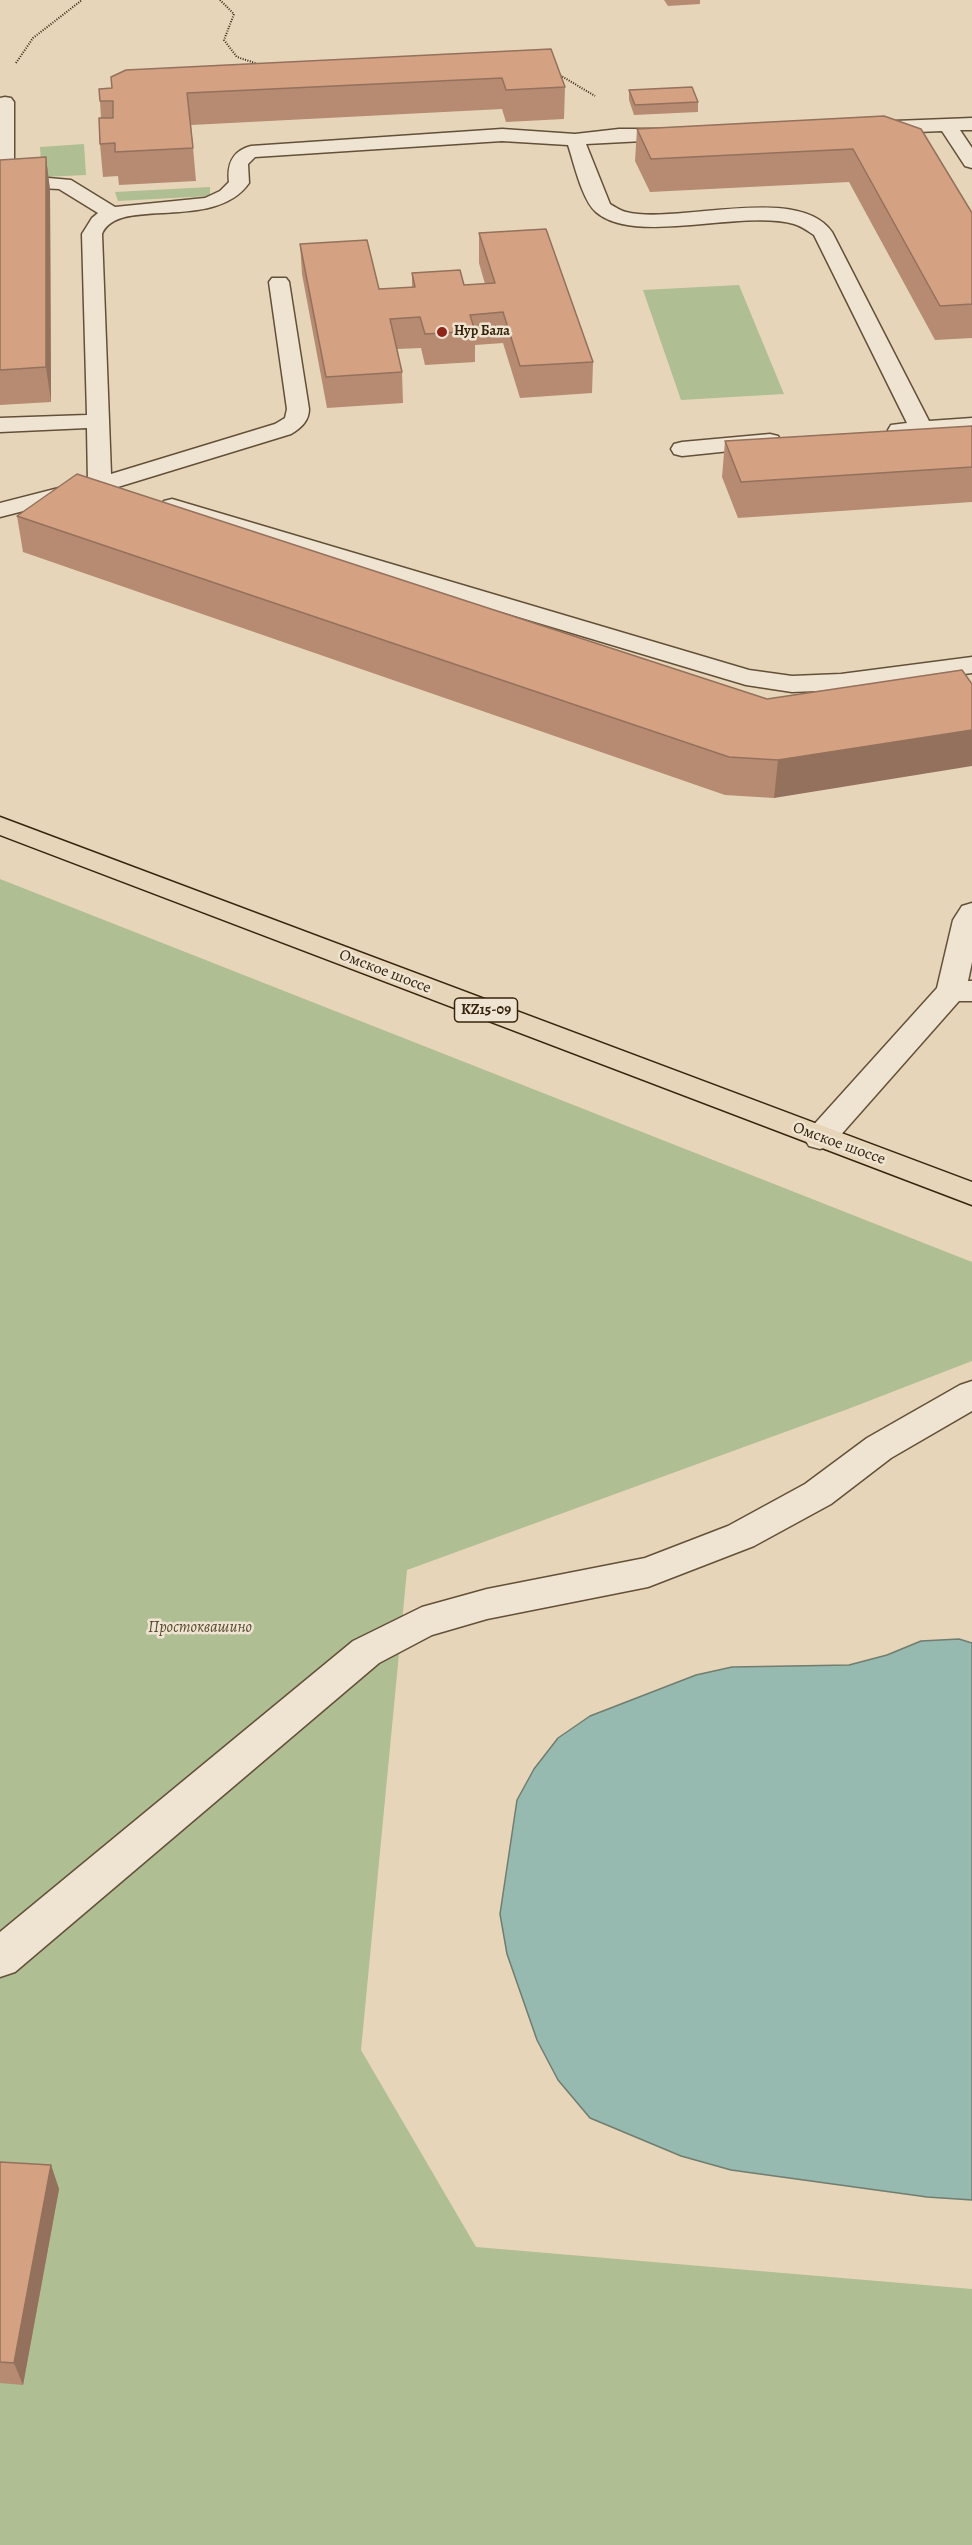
<!DOCTYPE html>
<html>
<head>
<meta charset="utf-8">
<style>
  body { margin:0 }
  canvas { display:block; background:#e6d5b9 }
</style>
</head>
<body>
<canvas width="972" height="2545"></canvas>
<script>
const ctx = document.querySelector('canvas').getContext('2d');
ctx.lineJoin = 'round';
function paint(path, color) { ctx.fillStyle = color; ctx.fill(path, 'evenodd'); }
function trace(path, color, width, dash) { ctx.strokeStyle = color; ctx.lineWidth = width; ctx.lineCap = dash ? 'butt' : 'round'; ctx.setLineDash(dash || []); ctx.stroke(path); }
function label(font, color, halo, rows, align = 'center') {
  ctx.font = font + ' Alegreya,serif'; ctx.lineWidth = 5; ctx.setLineDash([]); ctx.textBaseline = 'middle'; ctx.strokeStyle = halo; ctx.fillStyle = color; for (const [text, x, y, turn = 0] of rows) {
    ctx.save(); ctx.translate(x, y); ctx.rotate((+turn || 0) * Math.PI / 180); ctx.textAlign = isNaN(turn) ? turn : align; if (halo) ctx.strokeText(text, 0, 0); ctx.fillText(text, 0, 0); ctx.restore();
  }
}
paint(new Path2D(`
  M84 144 86 175 42 177 40 147Z
  M210 187V196L118 201 115 192Z
  M739 285 784 394 681 400 643 290Z
  M0 879 972 1262V1361L848 1409 407 1570 361 2050 476 2247 972 2289V2545H0Z`), '#b0be93');
const water = new Path2D(`
  M959 1639 972 1643V2200L927 2197 731 2170 681 2156 590 2118 558 2080 537 2040 507 1954 500 1914 517 1800 534 1769 558 1738 590 1716 696 1675 732 1667 849 1665 887 1655 921 1641Z`);
paint(water, '#96b9b0');
trace(water, '#707d6f', 1.5);
const minor = new Path2D(`
  M5 97 11 98 14 102V175L71 180 115 207 205 198 220 191 229 182C227 164 232 151 251 146L502 129 575 134 619 129H689L691 133 689 137 682 139 586 144 610 204C615 207 621 211 626 212 677 225 798 183 832 232L929 421 972 418V432L899 437 891 435 888 430 891 425 907 423 814 235C808 231 801 226 794 224 742 209 635 246 596 212 582 200 574 163 568 145L502 141 255 157 248 164 249 183C214 233 118 195 102 234L111 474 275 424 285 418 287 409 269 282 272 278H286L289 282 309 409C309 421 301 428 291 434L108 490 100 492 93 490 90 494 0 517V503L82 482 88 484 87 428 0 432V418L87 415 82 234 92 218 98 213 59 189 0 186V98Z
  M972 118V130H960L972 148V168L965 166 942 131 869 134 862 132 860 128 862 124 869 122Z
  M770 434 778 436 781 441 778 446 682 456 674 454 671 449 674 444 682 442Z
  M172 499 749 670 792 676 841 674 972 657V673L841 690 792 692 746 685 164 511 160 506 164 501Z
  M972 903V962L968 981H972V1001H959L831 1146 820 1149 809 1146 804 1138 809 1130 937 988 953 920 962 906Z
  M972 1381V1411L891 1458 831 1504 754 1546 648 1587 487 1619 432 1635 379 1663 15 1972 0 1977V1932L353 1641 422 1607 487 1589 645 1558 728 1526 805 1484 867 1438 960 1385Z`);
const highway = new Path2D(`
  M0 817 972 1182V1205L0 835Z`);
trace(minor, '#635038', 3);
trace(highway, '#37240d', 3);
trace(new Path2D(`
  M220 0 234 14 224 40 237 57 261 65
  M16 63 33 38 82 0
  M558 74 595 96`), '#37240d', 2, [1, 1.5]);
paint(minor, '#efe4d2');
paint(highway, '#e6d5b9');
paint(new Path2D(`
  M664 0H700V4L668 6Z
  M551 49 565 87 564 119 506 122 502 109 191 125 196 181 119 185 118 176 103 177 100 144 101 118 100 101Z
  M629 90 698 102V112L634 115 629 100Z
  M884 116 972 213V338L935 340 849 182 650 192 635 161 637 129Z
  M46 157 50 190 51 402 0 405V160Z
  M479 233 593 362 592 393 520 398 503 343 475 345V362L425 365 421 348 397 349 402 372 403 403 327 408 302 274 300 244 379 289 412 287V273L464 285 485 284 479 263Z
  M972 426V502L738 518 722 477 725 441Z
  M17 516 767 699 962 670 774 798 725 795 23 552Z
  M0 2162 51 2165 59 2189 23 2385 0 2383Z`), '#b68b71');
paint(new Path2D(`
  M46 157 50 190 51 402 46 367Z
  M972 730V766L774 798 778 760Z
  M51 2165 59 2189 23 2385 14 2363Z`), '#94715c');
const building = new Path2D(`
  M551 49 565 87 506 90 502 78 187 93 193 148 115 152V143L100 144 99 118H113V101H100L99 89 112 88 111 77 126 70Z
  M692 87 698 102 635 105 629 90Z
  M884 116 921 129 972 213V304L940 306 853 149 651 159 637 129Z
  M46 157V367L0 370V160Z
  M546 229 593 362 520 366 503 312 470 315 475 331 425 334 420 317 390 319 402 372 326 377 300 244 367 240 379 289 415 287 412 273 460 270 464 285 495 283 479 233Z
  M972 426V467L741 482 725 441Z
  M77 474 767 699 962 670 972 684V730L778 760 729 757 17 516Z
  M0 2162 51 2165 14 2363 0 2362Z`);
paint(building, '#d4a283');
trace(building, '#94715c', 1.5);
for (const [x, y, r, color] of [
  [442,332,6,"#8f2418"]
]) { const dot = new Path2D(); dot.arc(x, y, r, 0, 2 * Math.PI); ctx.fillStyle = color; ctx.fill(dot); trace(dot, '#efe4d2', 2); }
label('bold 14px', '#37240d', '#efe4d2', [
  ["Нур Бала",454,332]
], 'left');
for (const [x, y, w] of [
  [486,1010,63]
]) { const box = new Path2D(); box.roundRect(x - w / 2, y - 12, w, 24, 4.5); ctx.fillStyle = '#efe4d2'; ctx.fill(box); trace(box, '#37240d', 1.5); }
label('bold 15px', '#37240d', null, [
  ["KZ15-09",486,1010]
]);
label('16px', '#37240d', '#efe4d2', [
  ["Омское шоссе",385,972,21],
  ["Омское шоссе",839,1144,20]
]);
label('italic 16px', '#554a2e', '#efe4d2', [
  ["Простоквашино",200,1628]
]);
</script>
</body>
</html>
